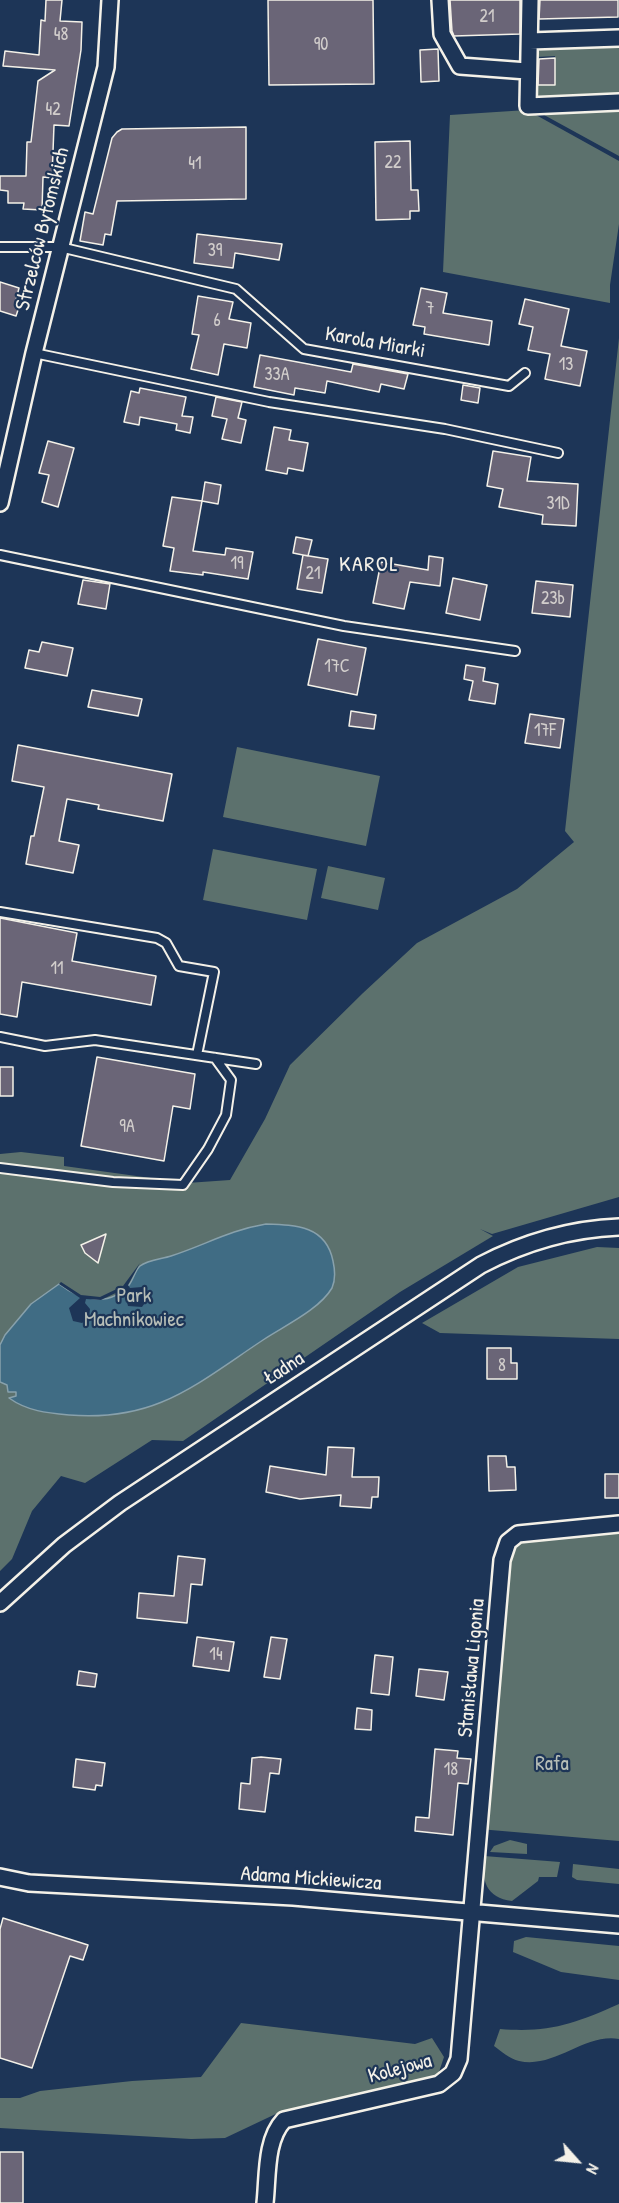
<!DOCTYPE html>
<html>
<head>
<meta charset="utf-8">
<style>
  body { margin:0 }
  #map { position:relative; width:619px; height:2203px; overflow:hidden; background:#1d3557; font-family:"Patrick Hand",sans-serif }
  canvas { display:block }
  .north { position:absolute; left:547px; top:2131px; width:60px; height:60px; -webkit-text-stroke:4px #1d3557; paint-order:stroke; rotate:117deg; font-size:16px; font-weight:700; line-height:24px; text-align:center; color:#f4f1e8 }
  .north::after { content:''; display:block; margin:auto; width:21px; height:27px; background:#f4f1e8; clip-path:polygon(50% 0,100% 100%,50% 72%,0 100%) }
</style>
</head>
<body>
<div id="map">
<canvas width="619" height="2203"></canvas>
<div class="north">N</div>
</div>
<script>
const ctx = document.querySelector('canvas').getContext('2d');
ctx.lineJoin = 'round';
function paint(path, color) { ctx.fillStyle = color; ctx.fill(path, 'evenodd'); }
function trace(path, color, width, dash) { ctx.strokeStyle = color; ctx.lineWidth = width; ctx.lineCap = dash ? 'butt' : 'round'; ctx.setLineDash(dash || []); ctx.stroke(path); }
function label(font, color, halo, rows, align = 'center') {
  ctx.font = font + ' "Patrick Hand",sans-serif'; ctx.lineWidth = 4.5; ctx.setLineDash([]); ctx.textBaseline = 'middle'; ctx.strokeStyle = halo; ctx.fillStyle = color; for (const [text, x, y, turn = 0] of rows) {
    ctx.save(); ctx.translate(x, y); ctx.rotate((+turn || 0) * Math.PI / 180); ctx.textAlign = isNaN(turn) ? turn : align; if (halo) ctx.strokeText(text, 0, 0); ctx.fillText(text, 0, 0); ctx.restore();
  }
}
paint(new Path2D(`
  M619 42V96L539 99 536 85H555V56L536 57 541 48Z
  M619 106V156L535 110Z
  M527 110 619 161V224L610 285V303L443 272 450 115Z
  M619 338V1197L492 1234 480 1229 493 1236 400 1292 183 1441 152 1440 85 1483 61 1476 32 1511 12 1559 0 1571V1154L21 1152 64 1157V1166L187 1183 230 1180 265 1119 290 1065 363 993 417 943 517 889 574 842 565 831Z
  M237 747 380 776 366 846 223 817Z
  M213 849 317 869 307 920 203 900Z
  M328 866 385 878 378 910 321 898Z
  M597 1247 619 1248V1339L440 1333 422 1323 518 1267Z
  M619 1524V1841L479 1829 508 1542Z
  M510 1840 527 1844V1854L490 1852 494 1846Z
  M484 1856 560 1862 557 1877H539L538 1881 512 1901C486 1898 481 1880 484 1856Z
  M573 1864 619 1869V1884L577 1880 572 1877Z
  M526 1937 619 1946V1980L561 1972 513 1952 514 1941Z
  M619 2004V2039C584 2033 555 2069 519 2061 510 2059 501 2051 494 2046L500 2029C549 2033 574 2024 619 2004Z
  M241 2023 415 2044 432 2038 444 2057 438 2075 282 2111 225 2138 191 2139 0 2128V2098H20L40 2091 132 2081 201 2077Z`), '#5c716d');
const water = new Path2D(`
  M266 1224C297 1225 326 1226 333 1261 335 1270 336 1279 332 1288 319 1310 284 1326 263 1340 195 1385 156 1422 69 1415 47 1413 27 1411 9 1398L16 1396V1392H8L7 1385 0 1382V1345L5 1335 31 1304 59 1284C80 1300 109 1308 129 1285 133 1280 136 1269 140 1266 148 1260 162 1259 171 1256 205 1245 230 1230 266 1224Z`);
paint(water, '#406c84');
trace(water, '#88a1ac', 1.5);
paint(new Path2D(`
  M140 1263 128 1285 130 1288 142 1287 145 1291 147 1300 142 1307 128 1306 124 1289 101 1300 86 1299 85 1303 90 1309 89 1318 82 1323 73 1321 69 1308 80 1298 59 1284 61 1282 81 1295 100 1297 123 1286Z`), '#1d3557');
const building = new Path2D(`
  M46 0H62L60 21 82 22 81 50 69 126 54 125 52 178 43 177 42 210 23 209 24 203H8V191L0 190V176H26L27 142H31L38 81 55 70 3 66 5 51 39 55 41 20 45 21Z
  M268 0H373L374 84 269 85Z
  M450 0H520V34L454 36 452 31Z
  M540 0H618V17L539 19Z
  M438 49 439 81 421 82 420 50Z
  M555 58V85H538L539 59Z
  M246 127V199L117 201 111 235 105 234 103 245 80 241 85 212 93 214 112 138 117 132 122 129Z
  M410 141 411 190H418L419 211H410V219L376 220 375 142Z
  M197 234 282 244 279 260 235 253 233 268 194 263Z
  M0 282 19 288 16 300 21 301 16 316 0 311Z
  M421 288 447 293 443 313 492 321 489 345 424 334 425 327 413 325Z
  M198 296 233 302 229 319 251 323 247 348 224 344 218 375 191 369 199 335 192 334Z
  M525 299 569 309 561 346 587 351 580 386 545 379 550 354 528 350 533 327 519 324Z
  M260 355 351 372 353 364 408 374 404 389 381 384 379 392 327 381 325 393 295 388 294 395 254 387Z
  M463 385 480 388 478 403 461 400Z
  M140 388 186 397 182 416 193 417 190 433 176 430 177 424 140 417 139 425 124 422 131 391 139 393Z
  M216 397 242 402 238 418 246 420 241 443 222 439 227 419 212 416Z
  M274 427 291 430 289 440 308 443 303 471 288 468 287 474 266 470Z
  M48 441 74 448 58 507 42 502 49 475 39 473Z
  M493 451 531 457 527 481 578 484 576 526 542 524 543 515 499 507 503 489 487 486Z
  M205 482 221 485 218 504 202 501Z
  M172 497 202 501 193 551 225 555 226 548 253 552 248 579 203 572V575L170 571 174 548 163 546Z
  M296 537 312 540 308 556 293 553Z
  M303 555 328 559 322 593 297 589Z
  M429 556 443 558 440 586 410 582 404 609 373 603 381 562 428 570Z
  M453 578 487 585 480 620 446 613Z
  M83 580 110 584 106 609 78 604Z
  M536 581 573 585 570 617 532 613Z
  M318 639 366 648 357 695 308 685Z
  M42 642 73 648 67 676 25 668 29 650 39 652Z
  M466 665 485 668 483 681 498 684 495 704 469 700 473 681 464 679Z
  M92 690 142 699 138 716 88 707Z
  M351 711 376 715 374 729 349 726Z
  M530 714 564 719 560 748 525 743Z
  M18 745 172 774 163 821 98 809 99 805 67 799 59 841 79 845 73 873 26 864 31 836H34L44 787 12 781Z
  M0 918 77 933 72 961 156 976 151 1005 22 982 17 1017 0 1014Z
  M97 1057 195 1074 190 1109 173 1106 164 1161 81 1146Z
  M0 1067H13V1096H0Z
  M106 1234 98 1263 85 1253 81 1245Z
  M487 1348H511V1363H517V1379H487Z
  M328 1447 354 1448 352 1477H379L378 1497H372L371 1508 340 1506 341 1495 300 1499 266 1492 270 1466 326 1475Z
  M488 1456H506L507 1467H515L516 1490 489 1491Z
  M605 1474H619V1498H605Z
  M178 1556 205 1559 202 1585 191 1584 187 1623 137 1618 139 1593 174 1596Z
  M197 1637 234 1642 229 1671 193 1666Z
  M271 1637 287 1639 280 1679 264 1677Z
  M375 1655 393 1657 389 1695 371 1693Z
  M419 1669 448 1672 444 1700 416 1696Z
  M79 1671 97 1674 95 1687 77 1685Z
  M357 1708 372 1710 371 1730 355 1729Z
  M435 1749 458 1751 457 1758 471 1759 468 1784 458 1783 453 1835 415 1831 416 1817 429 1818Z
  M261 1757 281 1759 279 1774 270 1773 265 1812 239 1809 241 1783 250 1784 252 1758Z
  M76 1759 105 1763 102 1786 96 1785 95 1790 73 1787Z
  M3 1918 88 1945 83 1960 70 1956 32 2068 0 2058V1929Z
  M0 2152H23V2203H0Z`);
paint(building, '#6a6577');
trace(building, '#f4f1e8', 1.5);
const service = new Path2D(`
  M0 247H60L236 289 304 349 509 386 525 373
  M34 353 269 402 445 429 558 453
  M0 555 344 626 515 651
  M0 912 157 938 166 943 179 966 214 972 197 1055
  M0 1037 45 1046 95 1040 256 1064
  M0 1168 113 1182 183 1185 208 1149 226 1115 231 1080 215 1058`);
const minor = new Path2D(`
  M440 0 442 34 460 66 527 71
  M530 0 528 106 619 102
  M530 41 619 38
  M0 503 34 353 106 67 110 0
  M0 1603 64 1545 120 1503 481 1265C525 1242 569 1229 619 1227
  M0 1877 29 1883 293 1897 619 1925
  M265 2203C268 2177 265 2140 284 2120L439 2084 453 2073 459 2059 502 1560 508 1542 518 1534 619 1524`);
trace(service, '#f4f1e8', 12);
trace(minor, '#f4f1e8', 20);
trace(service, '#1d3557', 8);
trace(minor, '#1d3557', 15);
label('18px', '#d2cecc', null, [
  ["21",487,17],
  ["48",61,35],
  ["90",321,45],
  ["42",53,110],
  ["22",393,163],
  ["41",195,164],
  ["39",215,251],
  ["7",430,309],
  ["6",217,321],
  ["13",566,365],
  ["33A",277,375],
  ["31D",558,504],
  ["19",237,564],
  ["21",313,574],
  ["23b",553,599],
  ["17C",337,667],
  ["17F",545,731],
  ["11",57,969],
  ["9A",127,1127],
  ["8",502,1366],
  ["14",216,1655],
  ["18",451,1770]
]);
label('21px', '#f4f1e8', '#1d3557', [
  ["Strzelców Bytomskich",43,229,-76],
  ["Karola Miarki",375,343,10],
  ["Ładna",284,1369,-33],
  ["Stanisława Ligonia",472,1668,-85],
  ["Adama Mickiewicza",311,1879,4],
  ["Kolejowa",400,2069,-15]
]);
label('21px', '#b7beb7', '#1d3557', [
  ["Park",134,1296],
  ["Machnikowiec",134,1320],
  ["Rafa",552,1764]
]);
ctx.letterSpacing = '1.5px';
label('22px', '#f4f1e8', '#1d3557', [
  ["KAROL",369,565]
]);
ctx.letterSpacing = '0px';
</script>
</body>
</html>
